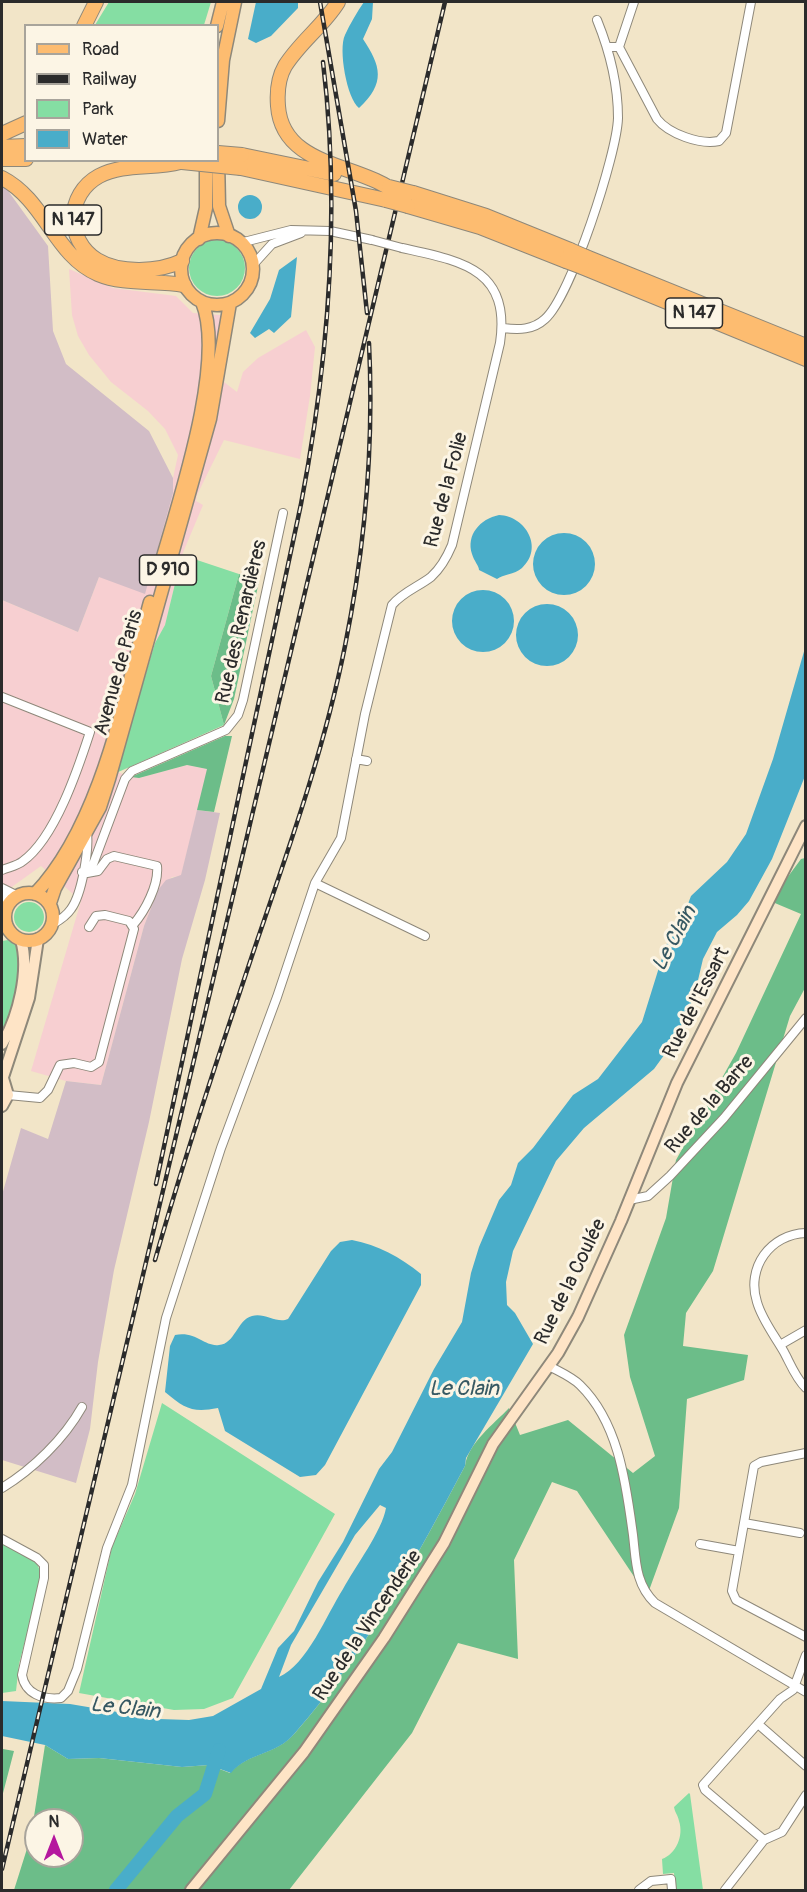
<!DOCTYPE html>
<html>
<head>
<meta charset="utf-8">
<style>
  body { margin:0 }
  #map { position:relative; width:807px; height:1892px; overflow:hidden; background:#f2e5c8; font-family:Pangolin,sans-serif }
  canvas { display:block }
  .frame { position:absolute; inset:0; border:3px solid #2b2b2b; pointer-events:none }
  .legend { position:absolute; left:24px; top:24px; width:195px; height:138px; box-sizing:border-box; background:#fcf5e5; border:2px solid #a8a49b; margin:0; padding:8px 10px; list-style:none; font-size:18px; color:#2b2b2b }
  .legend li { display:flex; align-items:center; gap:12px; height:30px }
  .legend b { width:30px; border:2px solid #a8a49b }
  .north { position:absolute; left:24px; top:1808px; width:60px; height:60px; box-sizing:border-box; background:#fcf5e5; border:2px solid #a8a49b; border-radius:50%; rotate:0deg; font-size:16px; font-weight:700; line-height:24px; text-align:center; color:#2b2b2b }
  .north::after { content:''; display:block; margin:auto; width:21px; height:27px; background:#b5179e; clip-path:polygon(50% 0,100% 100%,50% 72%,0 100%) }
</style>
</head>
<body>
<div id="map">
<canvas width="807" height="1892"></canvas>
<div class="frame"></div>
<ul class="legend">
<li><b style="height:8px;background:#fdbc70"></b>Road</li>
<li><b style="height:8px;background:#2b2b2b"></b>Railway</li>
<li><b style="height:16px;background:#85dea3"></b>Park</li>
<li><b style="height:16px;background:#49adc9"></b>Water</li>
</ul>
<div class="north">N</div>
</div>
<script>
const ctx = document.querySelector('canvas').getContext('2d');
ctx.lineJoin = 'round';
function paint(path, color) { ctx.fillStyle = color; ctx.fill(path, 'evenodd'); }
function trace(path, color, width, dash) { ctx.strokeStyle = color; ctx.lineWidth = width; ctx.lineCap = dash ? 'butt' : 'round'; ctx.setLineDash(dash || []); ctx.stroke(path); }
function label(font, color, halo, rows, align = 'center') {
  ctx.font = font + ' Pangolin,sans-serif'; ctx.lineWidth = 6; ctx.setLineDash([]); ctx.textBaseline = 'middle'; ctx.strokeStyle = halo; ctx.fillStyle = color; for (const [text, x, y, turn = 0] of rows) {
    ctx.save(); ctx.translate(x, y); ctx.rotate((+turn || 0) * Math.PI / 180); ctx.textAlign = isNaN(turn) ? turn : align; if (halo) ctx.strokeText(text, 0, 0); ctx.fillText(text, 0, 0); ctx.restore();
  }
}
paint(new Path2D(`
  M69 269 113 288 176 296 193 313 233 316 224 382 237 392 243 372 258 358 306 330 315 347 310 396 300 459 224 440 197 495 196 501 203 505 182 555 165 625 155 643 116 772 139 778 187 765 208 769 181 876 172 877 158 890 144 926 101 1085 66 1081 31 1071 81 901 41 866 2 894V600L78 632 99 577 173 493V478L178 455 165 429 148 411 111 382 89 355 78 336 72 315Z`), '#f7cfd1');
paint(new Path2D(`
  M2 187 6 188 48 246 53 331 66 364 149 431 173 478V493L145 594 99 577 78 632 2 600Z
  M197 810 220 813 205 880 182 959 149 1122 114 1270 98 1362 90 1429 76 1483 2 1460V1195L21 1128 48 1139 66 1081 101 1085 144 926 158 890 166 880 181 875Z`), '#d2bdc6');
paint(new Path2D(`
  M109 2H211L204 25H95Z
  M189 268a28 28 0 1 1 56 0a28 28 0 1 1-56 0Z
  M182 555 239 574 211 676 224 725 116 773 155 643 165 625Z
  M14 917a15 15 0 1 1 30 0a15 15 0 1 1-30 0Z
  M8 940 18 947C22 978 12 1008 2 1037V941Z
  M162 1403 335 1514 233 1698 204 1709 174 1710 79 1693 112 1547 135 1494Z
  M2 1542 36 1561 42 1576 19 1664 16 1691 2 1693Z
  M689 1793 690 1794 703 1890H675L674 1873 663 1874 662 1859C676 1854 684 1836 679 1821 678 1815 675 1813 674 1807Z`), '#85dea3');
paint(new Path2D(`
  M239 574 259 581 234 699 224 725 211 676Z
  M225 736H232L214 812 197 810 207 769 187 765 139 778 131 777Z
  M805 858V988L790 1016 713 1271 686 1313 683 1346 748 1355 744 1380 687 1399 679 1508 647 1596 577 1491 552 1482 514 1560 518 1659 458 1643 412 1733 289 1890H14L31 1836 45 1745 68 1759 99 1758 182 1767 209 1765 230 1773C248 1752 275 1756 295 1733 365 1654 416 1558 465 1466 468 1443 494 1424 509 1408L520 1435 568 1420 633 1473 655 1456 630 1377 624 1335 666 1218 676 1160 736 1053 801 914 770 901 801 859ZM36 1820H72V1856H36Z
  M3 1749 14 1751 2 1797V1751Z`), '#6cbd89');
paint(new Path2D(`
  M256 2H298V8L271 36 256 43 248 39Z
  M364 2H373L372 19 363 39C381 66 386 83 359 108 347 99 338 49 345 35 350 24 357 12 364 2Z
  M238 207a12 12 0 1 1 24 0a12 12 0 1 1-24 0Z
  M297 257 291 317 274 333 269 329 255 338 250 333 270 299 279 270Z
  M499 515C526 516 544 548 522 568 514 575 503 574 497 579L479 570C479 566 474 561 472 554 466 535 480 519 499 515Z
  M533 564a31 31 0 1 1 62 0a31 31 0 1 1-62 0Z
  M452 621a31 31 0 1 1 62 0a31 31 0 1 1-62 0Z
  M516 635a31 31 0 1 1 62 0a31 31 0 1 1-62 0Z
  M805 648V776L772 859 749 901 737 915 717 932 703 959 694 997 675 1040 654 1069 584 1128 556 1161 513 1251 506 1282 507 1305 515 1313 533 1344 466 1458 465 1466C416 1558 365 1654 295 1733 276 1756 248 1752 231 1773L209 1765 182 1767 99 1758 68 1759 45 1745 2 1736V1701L70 1704 159 1719 189 1720 213 1716 261 1689 278 1648 294 1631 318 1582 343 1542 379 1469 392 1452 434 1369 462 1322 471 1273 479 1247 499 1200 511 1185 518 1163 533 1148 573 1095 598 1079 642 1022 666 945 681 922 691 896 727 862 746 834 773 759ZM380 1505 386 1508C382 1531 355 1567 343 1589 327 1614 307 1665 279 1677L291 1645 355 1535Z
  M352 1240C378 1245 400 1257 421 1274V1285L325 1465 316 1475 300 1477 225 1431 218 1408C193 1413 185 1409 165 1392L170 1346 175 1335C197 1331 204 1347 219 1345 235 1344 237 1320 252 1316 264 1312 277 1324 288 1319L331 1251 340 1242Z`), '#49adc9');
trace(new Path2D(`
  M116 1890 177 1816 205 1794 219 1750`), '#49adc9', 14);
const street = new Path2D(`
  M607 47H619L634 2
  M619 47 657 119C669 134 700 145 719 141L726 133 751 2
  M240 243 291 230 330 231 372 240
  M402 248C460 261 511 268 500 343L452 545C447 557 441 568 431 577 418 587 403 592 392 605L365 714 341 838 315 883 425 936
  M252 266 272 244 301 233
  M503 328C519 330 533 330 545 319 571 296 617 154 618 118 618 83 610 52 597 20
  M2 697 90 732C78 769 55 838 23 861 17 866 9 867 2 870
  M356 759 367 761
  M82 872 87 873 92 867 125 779 132 771 226 730 238 715 243 700 283 513
  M87 873 98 871 107 859 114 856 157 866C159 885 145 911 133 925
  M2 888 18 896
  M2 889 7 907
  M53 924C60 920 67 915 71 909 82 894 89 850 87 833
  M8 1095 40 1098 48 1090 60 1065 74 1063 91 1067 99 1062 134 929 129 921 105 915 96 916 89 927
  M629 1200 648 1196 670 1176 724 1118 806 1018
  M806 1233C770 1234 746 1268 757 1302 762 1320 775 1336 784 1352 790 1363 796 1379 806 1388
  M780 1345 806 1330
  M549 1366C560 1372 572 1377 580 1385 619 1423 626 1484 633 1535 636 1560 635 1584 655 1603L806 1692
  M806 1453 761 1462 754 1466 732 1591 736 1600 806 1637
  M2 1488C33 1469 64 1439 82 1407
  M744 1523 800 1533
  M2 1539 37 1558 44 1565V1578L22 1675C25 1694 43 1700 61 1698L68 1691 77 1669 107 1548 132 1485 166 1318 221 1148 277 997 315 883
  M700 1544 739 1551
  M758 1724 806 1766
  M764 1840 705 1790 703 1785 780 1699 793 1690 806 1655
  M639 1890 651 1881 671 1879 672 1890
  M725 1890 764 1840 782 1832 806 1795`);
const secondary = new Path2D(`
  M2 1044C18 1018 30 971 21 940
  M2 1075 8 1095 2 1106
  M3 1077 29 998 38 939
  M191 1890 304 1752 384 1638 444 1543 493 1444 558 1353 578 1317 621 1221 677 1083 806 826`);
const primary = new Path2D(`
  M217 26 223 2
  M218 121 223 60 235 2
  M218 158 219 206 229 236
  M181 269a36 36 0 1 1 72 0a36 36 0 1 1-72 0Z
  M199 239 206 208V160
  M158 574C176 509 227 363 202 302
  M5 917a24 24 0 1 1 48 0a24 24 0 1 1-48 0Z
  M35 894C102 824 125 693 150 602
  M50 903 55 888 100 807 109 779 210 419 230 303`);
const highway = new Path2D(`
  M338 2C324 25 300 42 285 66 278 78 277 93 278 106 282 163 349 164 386 186
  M84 26 96 2
  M2 134 26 123
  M2 147 26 146
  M242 155 334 174
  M2 159H26
  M180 162C154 169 123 163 99 176 66 194 65 240 97 260 120 274 159 272 182 261
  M241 168 386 200
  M2 178C45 200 55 256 98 274 124 285 156 280 184 285
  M413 193 486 216 570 250
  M408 206 480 227 566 261
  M586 257 806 346
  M582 267 806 359`);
trace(street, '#8e887a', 10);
trace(secondary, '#8e887a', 14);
trace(primary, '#8e887a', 15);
trace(highway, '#8e887a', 16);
trace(street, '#fff', 8);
trace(secondary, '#fee4c6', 10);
trace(primary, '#fdbc70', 12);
trace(highway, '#fdbc70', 14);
const rail = new Path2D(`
  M320 2 356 211 367 313
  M156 1184 301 504C329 358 341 211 323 62
  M155 1260C186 1152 222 1045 258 938 291 842 325 746 345 646 365 547 374 444 369 343
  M2 1869 445 2`);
trace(rail, '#2b2b2b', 4.5);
trace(rail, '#fcf5e5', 2, [7]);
const streetBridge = new Path2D(`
  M372 240 402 248`);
const highwayBridge = new Path2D(`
  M218 153 242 155
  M182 162 241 168
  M389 187 413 193
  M386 200 408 206
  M570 250 586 257
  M566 261 582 267`);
trace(streetBridge, '#8e887a', 10, []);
trace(highwayBridge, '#8e887a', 16, []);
trace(streetBridge, '#fff', 8);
trace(highwayBridge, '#fdbc70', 14);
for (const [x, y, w] of [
  [73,220,57],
  [694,313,57],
  [168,570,57]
]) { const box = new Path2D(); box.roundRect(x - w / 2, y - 15, w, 30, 4.5); ctx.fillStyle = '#fcf5e5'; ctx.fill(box); trace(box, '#2b2b2b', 1.5); }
label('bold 18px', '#2b2b2b', null, [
  ["N 147",73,220],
  ["N 147",694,313],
  ["D 910",168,570]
]);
label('20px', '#2b2b2b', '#fcf5e5', [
  ["Rue de la Folie",447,490,-75],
  ["Rue des Renardières",242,622,-77],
  ["Avenue de Paris",119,673,-74],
  ["Rue de l'Essart",697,1003,-63],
  ["Rue de la Barre",710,1105,-49],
  ["Rue de la Coulée",571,1282,-64],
  ["Rue de la Vincenderie",368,1626,-56]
]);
label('italic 21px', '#365862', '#fcf5e5', [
  ["Le Clain",675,939,-62],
  ["Le Clain",464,1390],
  ["Le Clain",125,1709,6]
]);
</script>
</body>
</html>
